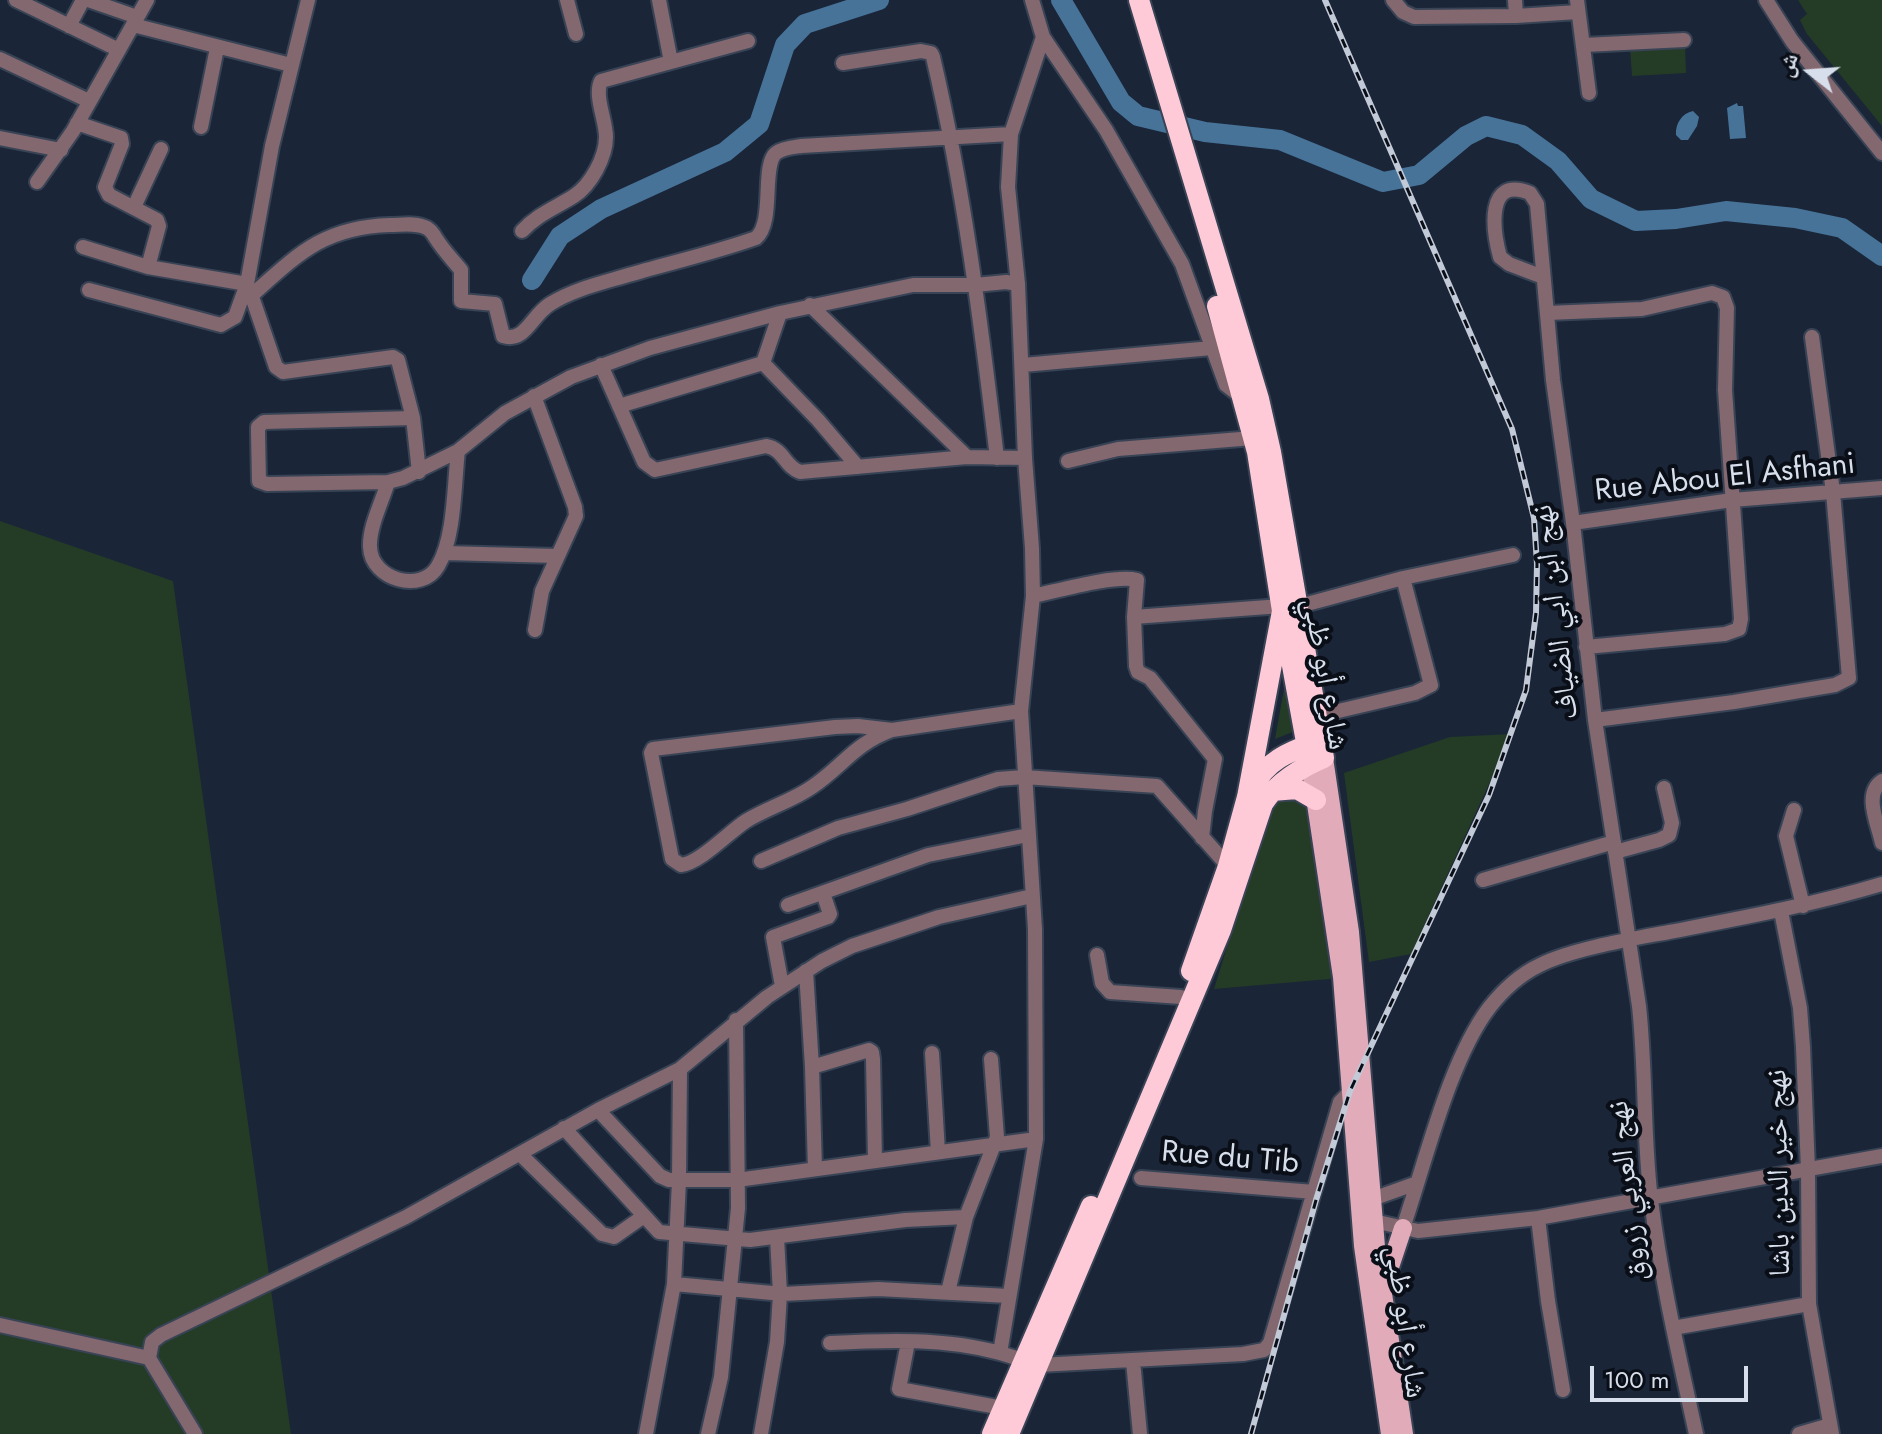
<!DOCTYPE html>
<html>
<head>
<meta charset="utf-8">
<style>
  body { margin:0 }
  #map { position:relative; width:1882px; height:1434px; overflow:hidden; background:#1a2538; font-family:Jost,"Noto Naskh Arabic",sans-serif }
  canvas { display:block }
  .north { position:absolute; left:1770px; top:32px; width:80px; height:80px; -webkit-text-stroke:6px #0a0e17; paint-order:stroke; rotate:287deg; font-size:22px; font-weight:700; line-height:32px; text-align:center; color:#d7dfec }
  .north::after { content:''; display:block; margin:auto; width:28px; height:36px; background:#d7dfec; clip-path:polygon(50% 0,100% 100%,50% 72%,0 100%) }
  .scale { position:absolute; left:1590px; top:1366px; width:158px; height:36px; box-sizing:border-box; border:4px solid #d7dfec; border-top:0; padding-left:10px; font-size:24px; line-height:28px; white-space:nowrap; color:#d7dfec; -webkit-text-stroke:6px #0a0e17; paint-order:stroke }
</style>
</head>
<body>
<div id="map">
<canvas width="1882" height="1434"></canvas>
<div class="north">ش</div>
<div class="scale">100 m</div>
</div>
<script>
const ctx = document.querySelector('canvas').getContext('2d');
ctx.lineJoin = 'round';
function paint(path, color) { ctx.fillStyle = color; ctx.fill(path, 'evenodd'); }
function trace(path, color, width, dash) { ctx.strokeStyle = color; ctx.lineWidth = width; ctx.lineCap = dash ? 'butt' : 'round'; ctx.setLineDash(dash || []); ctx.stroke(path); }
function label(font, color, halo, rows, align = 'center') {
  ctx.font = font + ' Jost,"Noto Naskh Arabic",sans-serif'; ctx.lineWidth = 8; ctx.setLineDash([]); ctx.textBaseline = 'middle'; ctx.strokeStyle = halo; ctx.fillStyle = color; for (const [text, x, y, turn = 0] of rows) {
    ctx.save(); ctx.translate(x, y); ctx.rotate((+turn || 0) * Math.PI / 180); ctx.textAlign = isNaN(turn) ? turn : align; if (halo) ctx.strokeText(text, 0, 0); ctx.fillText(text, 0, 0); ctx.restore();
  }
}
paint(new Path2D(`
  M1798 0H1882V126L1807 34 1800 20 1807 14Z
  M1685 44 1686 73 1632 76 1630 47Z
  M0 521 173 581 291 1434H0Z
  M1289 661 1300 729 1275 739Z
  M1512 734 1411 954 1369 962 1344 773 1450 737Z
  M1277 785 1305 790 1341 978 1214 989Z`), '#243c26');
paint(new Path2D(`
  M1737 103 1738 106H1743L1746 138 1730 139 1727 108Z
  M1693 111 1699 117 1697 126 1688 140H1681L1676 135C1675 124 1682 113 1693 111Z`), '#477399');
trace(new Path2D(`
  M1061 0 1121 102 1138 116 1205 132 1280 140 1383 182 1419 175 1466 136 1486 126 1522 135 1558 161 1591 199 1636 221 1676 219 1726 211 1795 218 1842 228 1882 256
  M532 280 560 236 601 209 725 152 759 124 785 45 805 24 879 0`), '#477399', 20);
const minor = new Path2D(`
  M16 0 119 50
  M88 0 137 17
  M567 0 576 34
  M659 0 671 62
  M1032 0 1043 37 1106 130 1182 264 1226 385 1243 398
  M1393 0 1403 12 1414 17 1516 16
  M1515 0 1516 16 1578 12
  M1577 0 1589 93
  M1766 0 1792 41 1882 153
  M133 25 291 65
  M69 26 83 0
  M1043 37 1011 134 1008 187 1018 284 1025 458 1032 548 1033 596 1021 711 1035 929 1036 1139 1000 1353 1039 1365 1243 1354 1264 1350 1270 1343 1340 1102 1356 1086
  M1584 45 1684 40
  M0 59 89 101
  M843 63 921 51 931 53 933 57C964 189 981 323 997 458
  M77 123 121 138 122 144 105 187 109 195 157 220 159 226 148 267
  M201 127 217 48
  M0 138 61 150
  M37 182 73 131 147 0
  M134 207 161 149
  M522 231C538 214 555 208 574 196 591 185 606 157 606 137 606 120 594 96 601 81L748 41
  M83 247 148 267 247 284
  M1543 277 1509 264 1500 257C1493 231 1485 175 1530 193L1537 204 1553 380 1573 523 1595 720 1639 1006C1646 1070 1643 1136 1651 1200 1661 1279 1679 1356 1696 1434
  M249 288 276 367 283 372 393 357 398 360 413 418 419 472
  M89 290 221 325 235 317 247 284 272 146 308 0
  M252 295C298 254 324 227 390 225 401 225 416 222 427 228 432 231 432 232 435 237 443 250 452 259 461 270V301L495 304 503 336C525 343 531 316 550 304 572 290 601 283 625 276 669 263 714 253 756 238 775 222 761 165 776 153 782 148 794 147 801 146L1011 134
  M810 305 967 457
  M1548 313 1642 309 1712 293 1723 297 1727 308 1725 390 1741 619 1739 629 1725 634 1586 647
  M763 363 818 420 858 467
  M763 363 780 313
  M601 365 644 462 655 470 766 446C784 449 784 466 800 472L967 457 1025 458
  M1023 365 1212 348
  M534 396 575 507 576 516 542 591 535 630
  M619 406 763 363
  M413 418 264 422 258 427V432L259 481 267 484 388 482 403 478 458 451 505 413 571 377 650 348 780 313 913 285H975L1006 282 1018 284
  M1068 461 1118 449 1253 438
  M388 482C382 502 369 527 370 547 371 580 422 594 438 566 455 537 454 484 458 451
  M1573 523 1732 500 1882 488
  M445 553 557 556
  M1033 596C1057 591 1116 574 1137 580L1134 617 1136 666 1138 672 1150 678 1215 759 1205 811 1202 838
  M1296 607 1403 578 1513 555
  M1134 617 1281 606
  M1317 716 1415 693 1431 685 1403 578
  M1595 720 1734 702 1835 685 1849 678 1833 492 1812 337
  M892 730 858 726 835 727 653 749 651 753 672 859 681 865C700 863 729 832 746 821 767 808 792 801 812 787 843 766 854 744 892 730L1021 711
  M1882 781C1863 794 1878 824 1882 843
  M1794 810 1786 836 1803 906
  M1615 852 1659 840 1669 835 1672 823 1664 788
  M761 861 838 828 907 809 998 779 1024 777 1157 786 1228 866
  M1483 880 1614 842
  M788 905 928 855 1028 835
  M1781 911 1800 1008 1803 1047 1808 1170 1809 1304 1832 1434
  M1097 955 1102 983 1110 992 1181 997
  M806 971 812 1067
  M782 986 773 937 828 917 830 914 823 893
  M932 1053 938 1152
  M598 1110 660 1176 669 1180H737L1036 1139
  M564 1128 659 1232 750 1240 905 1220 966 1217
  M520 1154 602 1234 614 1237 644 1216
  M815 1169 812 1067 869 1050 872 1052 873 1059 875 1160
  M1141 1178 1314 1192
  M1364 1202 1417 1183
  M1538 1218 1548 1301 1563 1390
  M1369 1220 1418 1231 1538 1218 1882 1156
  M1403 1228C1425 1164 1449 1061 1489 1008 1503 990 1519 975 1540 965 1572 949 1632 939 1669 932 1741 918 1812 905 1882 884
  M674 1284 783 1294 878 1289 1008 1296
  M948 1292 966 1217 997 1137 991 1059
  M0 1325 149 1358
  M1673 1328 1809 1304
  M908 1342 899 1389 1003 1408
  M830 1343C886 1340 946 1338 1000 1353
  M1133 1361 1140 1434
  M195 1434 149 1358 152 1342 161 1335 406 1217 598 1110 680 1069 767 997 822 961 852 946 939 917 1032 896
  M646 1434 674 1284 679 1181 680 1069
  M708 1434 721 1377 738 1208 736 1020
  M761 1434 777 1342 780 1294 777 1237
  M1799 1434 1830 1425`);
const major = new Path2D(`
  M1324 758 1350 932 1376 1247 1404 1434
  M1310 764 1342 977 1363 1246 1390 1434
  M1384 1285 1403 1228`);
const highway = new Path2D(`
  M1217 306 1257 452 1282 611 1310 764
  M1253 787C1267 760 1289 752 1315 742
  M1272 791 1297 789 1316 800
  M1191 971 1228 866 1247 797 1282 611
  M992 1434 1091 1206
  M1009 1434 1221 930 1263 804C1276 783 1302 767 1324 758L1271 452 1259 399 1139 0`);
trace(minor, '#384355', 18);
trace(major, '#384355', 22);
trace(highway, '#384355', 24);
trace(minor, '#83686f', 14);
trace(major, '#e2abba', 18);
trace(highway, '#ffcad8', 20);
const rail = new Path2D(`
  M1251 1434 1316 1200 1350 1091 1489 795 1526 690 1536 613 1537 564 1534 518 1512 429 1325 0`);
trace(rail, '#c2cad8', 6);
trace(rail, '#0a0e17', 3, [9]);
label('30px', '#d7dfec', '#0a0e17', [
  ["Rue Abou El Asfhani",1725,479,-6],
  ["نهج ابن ابي الضياف",1557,612,-97],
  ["شارع أبو ظبي",1324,674,80],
  ["Rue du Tib",1230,1159,5],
  ["نهج خير الدين باشا",1780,1173,-91],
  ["نهج العربي زروق",1629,1191,-96],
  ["شارع أبو ظبي",1404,1322,82]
]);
</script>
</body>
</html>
